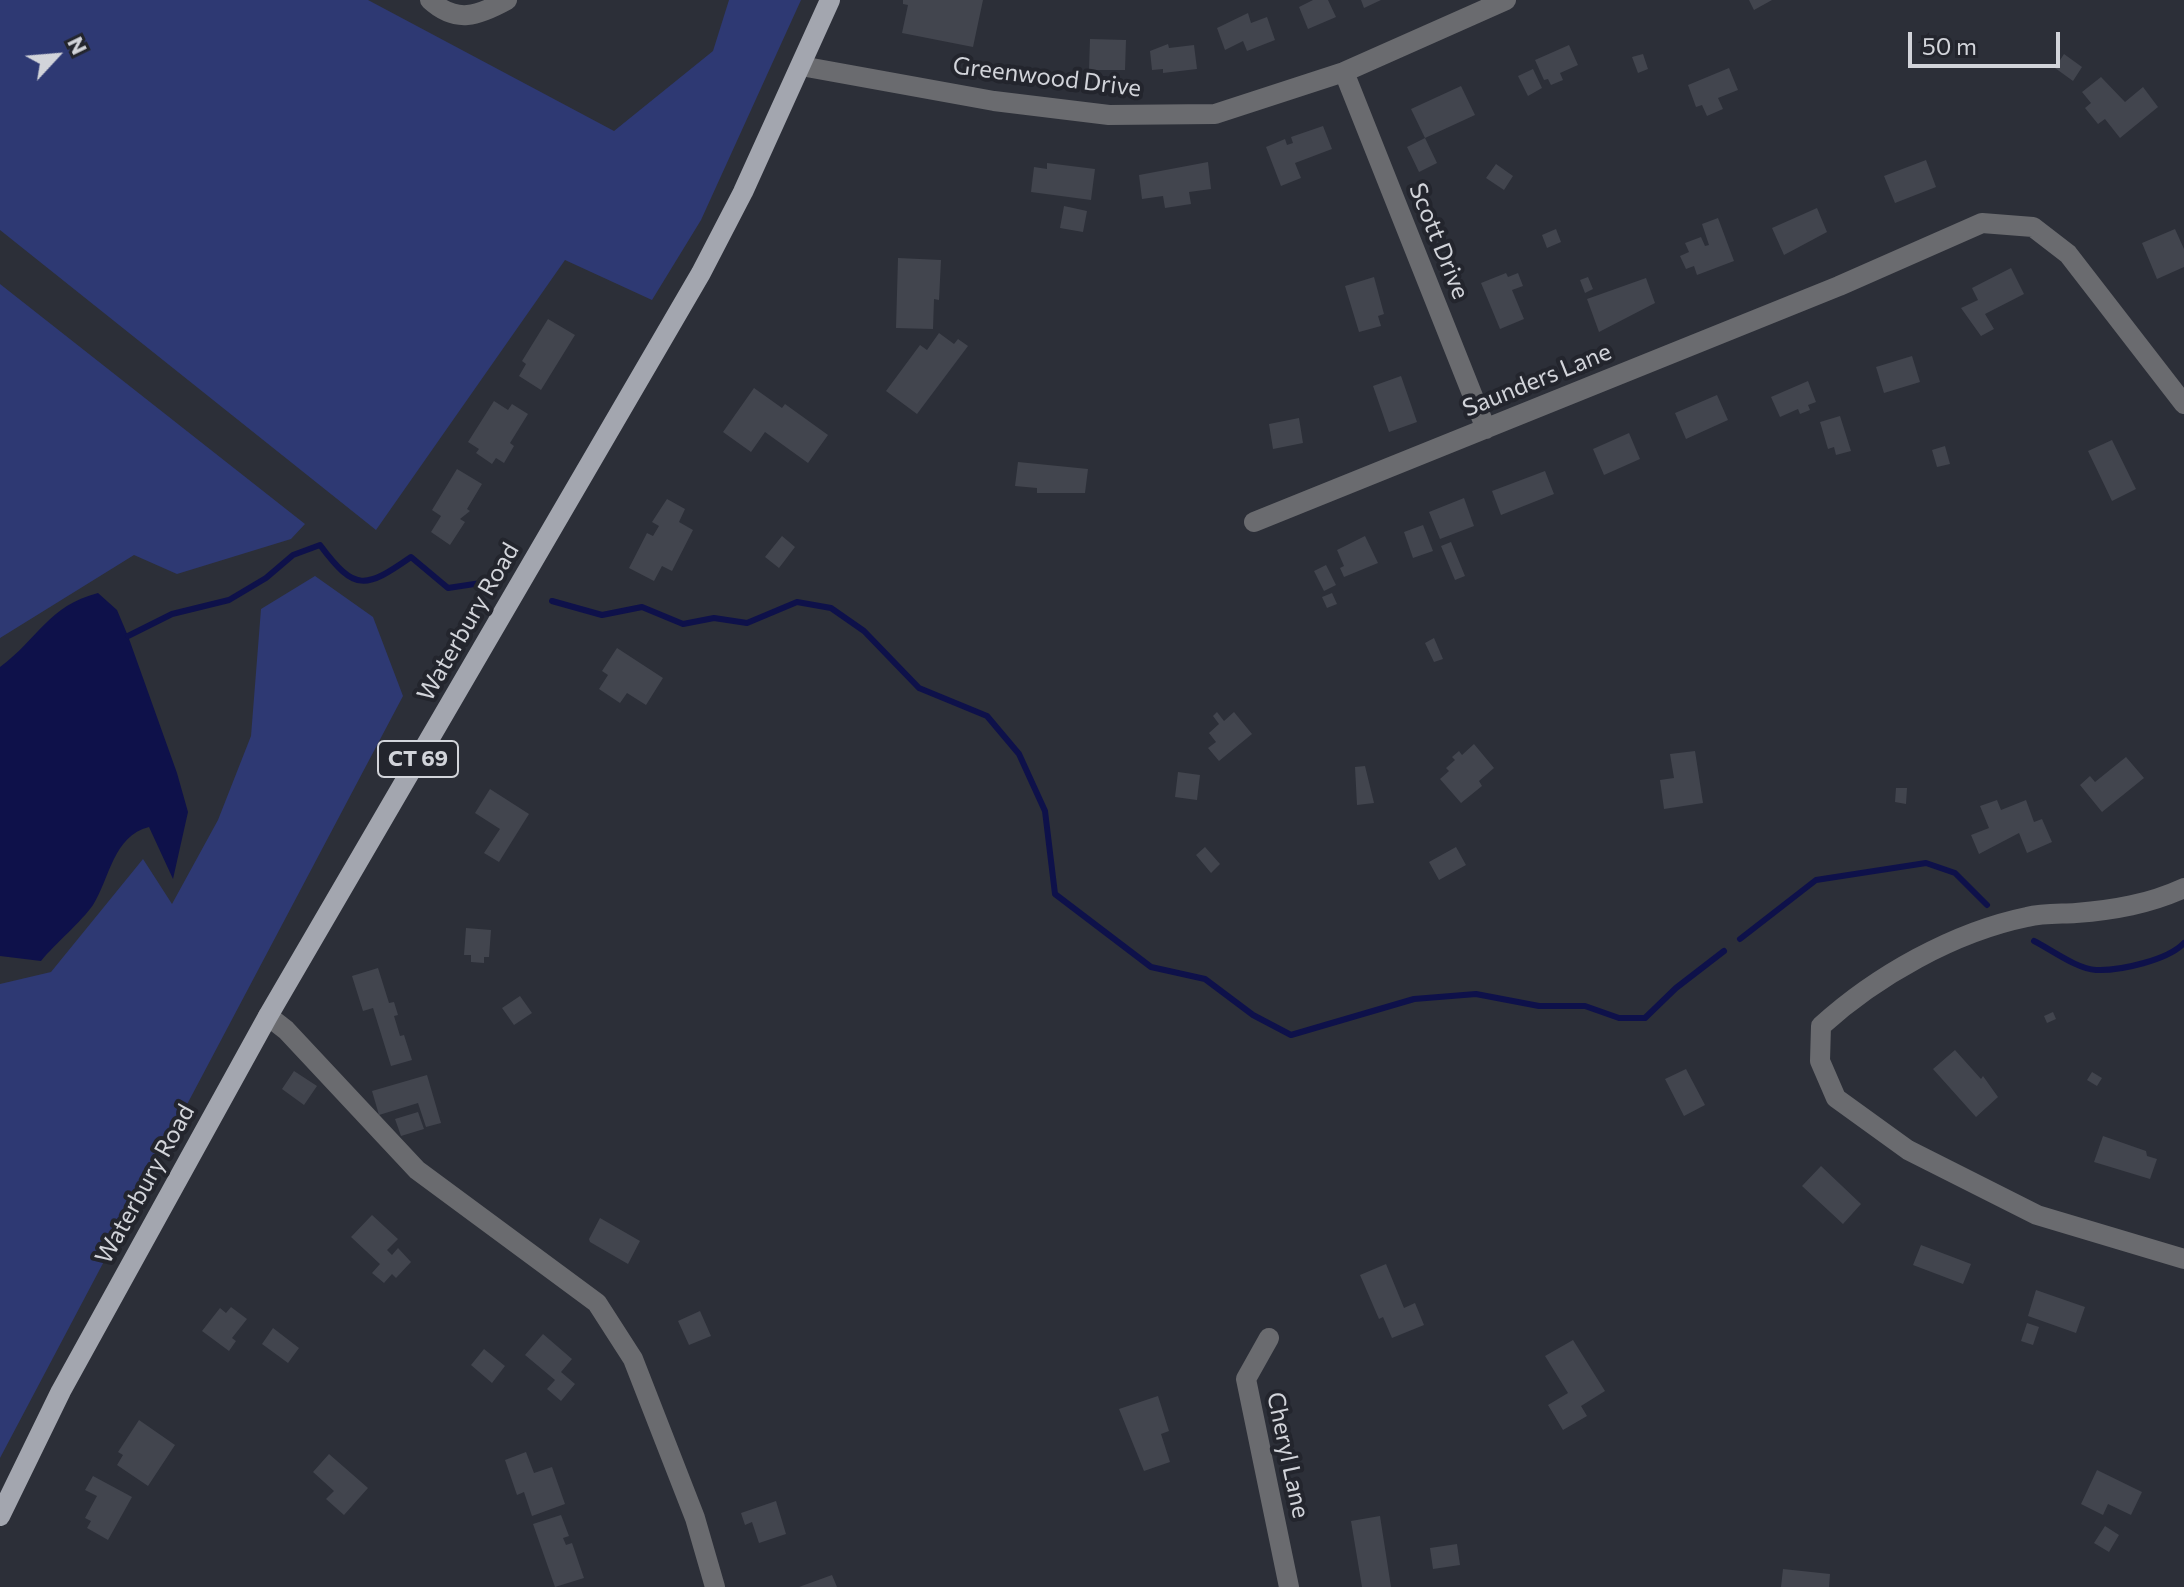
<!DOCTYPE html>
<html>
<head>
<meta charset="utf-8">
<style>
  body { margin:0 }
  #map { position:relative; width:2184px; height:1587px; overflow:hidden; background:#2c2f38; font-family:Commissioner,sans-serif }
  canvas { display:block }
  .north { position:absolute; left:16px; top:16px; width:80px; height:80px; -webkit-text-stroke:6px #23252d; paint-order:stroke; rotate:64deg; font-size:22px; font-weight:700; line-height:32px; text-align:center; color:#d2d4da }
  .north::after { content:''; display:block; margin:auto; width:28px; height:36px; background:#d2d4da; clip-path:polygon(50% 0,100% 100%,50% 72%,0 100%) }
  .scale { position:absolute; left:1908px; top:32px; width:152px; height:36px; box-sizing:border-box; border:4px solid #d2d4da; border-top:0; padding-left:10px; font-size:24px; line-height:28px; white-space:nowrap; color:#d2d4da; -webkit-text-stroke:6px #23252d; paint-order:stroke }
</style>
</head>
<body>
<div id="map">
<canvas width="2184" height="1587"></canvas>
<div class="north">N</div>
<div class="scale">50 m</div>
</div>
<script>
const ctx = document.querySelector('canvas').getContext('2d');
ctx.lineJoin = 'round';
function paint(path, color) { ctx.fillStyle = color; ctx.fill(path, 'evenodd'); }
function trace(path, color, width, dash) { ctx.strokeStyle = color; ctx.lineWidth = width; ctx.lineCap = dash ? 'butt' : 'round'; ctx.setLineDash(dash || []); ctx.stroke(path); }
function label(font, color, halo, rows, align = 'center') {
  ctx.font = font + ' Commissioner,sans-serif'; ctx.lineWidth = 8; ctx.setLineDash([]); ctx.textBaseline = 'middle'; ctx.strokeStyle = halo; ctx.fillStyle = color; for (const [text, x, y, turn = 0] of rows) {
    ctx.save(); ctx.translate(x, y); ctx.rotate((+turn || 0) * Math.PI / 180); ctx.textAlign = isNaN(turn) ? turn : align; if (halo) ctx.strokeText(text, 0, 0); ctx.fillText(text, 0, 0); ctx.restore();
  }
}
paint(new Path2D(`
  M0 0H368L614 131 713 51 729 0H801L701 220 652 300 565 260 376 530 0 230Z
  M0 284 305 524 291 539 177 574 134 555 0 638Z
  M315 576 373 617 403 696 0 1458V984L51 972 143 859 172 904 218 820 251 736 261 609Z`), '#2e3973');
paint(new Path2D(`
  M98 593 117 610 128 636 177 773 188 812 173 879 149 827C113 836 110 878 93 905 82 921 55 944 41 961L0 956V667C38 639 48 606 98 593Z`), '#0e114a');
trace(new Path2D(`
  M552 601 602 615 642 607 683 624 714 618 747 623 797 602 831 608 864 631 919 688 987 716 1019 754 1045 811 1055 894 1151 967 1205 979 1253 1015 1291 1035 1414 999 1476 994 1539 1006H1585L1619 1018H1645L1676 988 1724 951
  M128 636 172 614 229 600 266 578 293 555 320 545C355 592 365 589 411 557L448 588 481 583
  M1740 939 1816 880 1926 863 1955 873 1987 905
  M2034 941C2052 950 2077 969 2096 970 2120 971 2168 960 2184 943`), '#0e114a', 6);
paint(new Path2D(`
  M903 0H983L973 47 902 33 908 5 903 4Z
  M1313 0H1328L1336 17 1308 29 1299 7Z
  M1361 0H1381L1364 8Z
  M1749 0H1772L1754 10Z
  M1248 13 1251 23 1267 17 1275 40 1247 51 1243 41 1225 50 1217 28Z
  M1090 39 1126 40 1125 70H1089Z
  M1168 44 1169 48 1194 45 1197 69 1163 73V69L1152 70 1150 51Z
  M1569 45 1578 65 1560 73 1563 80 1551 85 1548 79 1544 80 1535 60Z
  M1643 54 1648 69 1638 73 1632 57Z
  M2064 54 2082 67 2073 81 2055 68Z
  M1729 68 1738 90 1718 98 1723 109 1707 116 1702 105 1696 107 1688 85Z
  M1533 69 1542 88 1528 96 1518 76Z
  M2101 77 2125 102 2143 87 2158 107 2120 138 2105 119 2098 124 2085 108 2091 103 2082 92Z
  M1461 86 1475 115 1425 138 1437 163 1419 172 1407 147 1425 138 1411 109Z
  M1323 126 1332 149 1295 163 1301 178 1281 186 1266 147 1285 139 1287 145 1293 143 1291 137Z
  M1926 160 1936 187 1895 203 1884 176Z
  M1208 162 1211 189 1189 192 1191 204 1165 208 1163 196 1142 199 1139 175Z
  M1047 163 1095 169 1091 200 1031 192 1034 167 1047 169Z
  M1496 164 1513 176 1504 190 1486 178Z
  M1064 206 1087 211 1083 232 1060 228Z
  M1817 208 1827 232 1784 255 1772 228Z
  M1718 218 1734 261 1697 275 1694 266 1686 269 1680 256 1689 252 1685 243 1701 237 1705 246 1709 245 1702 224Z
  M1556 229 1561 242 1547 248 1542 235Z
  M2175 229 2184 249V267L2157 279 2142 243Z
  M898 258 941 260 939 300 934 299 933 329 896 328Z
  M2011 268 2024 294 1985 314 1994 329 1981 336 1961 308 1978 300 1972 288Z
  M1506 273 1508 277 1518 273 1523 286 1512 290 1524 319 1500 329 1481 283Z
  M1374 277 1384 314 1378 316 1381 326 1359 332 1345 286Z
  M1588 277 1593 289 1585 293 1580 280Z
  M1646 278 1655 303 1599 332 1587 299Z
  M548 319 575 335 541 390 519 376 526 364 522 361Z
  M939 333 954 344 958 339 968 346 917 414 886 391 920 345 927 350Z
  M1912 356 1920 382 1884 393 1876 367Z
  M1401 376 1417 422 1389 432 1373 386Z
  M1808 381 1816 402 1808 405 1810 410 1800 414 1798 409 1780 417 1771 397Z
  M754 388 782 408 785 404 828 435 808 463 765 432 751 452 723 432Z
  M1717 395 1728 420 1686 439 1675 413Z
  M494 401 508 410 512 404 528 414 510 443 514 446 504 463 496 458 492 464 476 453 479 449 468 442Z
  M1840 416 1851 451 1836 455 1834 447 1828 449 1820 422Z
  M1299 418 1303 443 1273 449 1269 424Z
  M1629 433 1640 459 1604 475 1593 449Z
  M2112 440 2136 489 2112 501 2088 451Z
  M1945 446 1950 464 1937 467 1932 450Z
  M1018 462 1088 469 1085 493H1037V488L1015 486Z
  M457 469 482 484 467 509 470 511 460 519 465 522 450 545 431 532 441 516 432 510Z
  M1545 471 1554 494 1501 515 1492 491Z
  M1464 498 1474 526 1440 539 1429 512Z
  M667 499 685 509 679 522 693 530 672 571 662 566 654 581 629 568 647 533 653 536 659 526 652 522Z
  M1423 525 1433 551 1413 558 1404 532Z
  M782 536 795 547 779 568 765 557Z
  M1365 536 1378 563 1344 577 1340 568 1344 566 1337 550Z
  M1451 542 1465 576 1455 580 1441 546Z
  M1326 565 1336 585 1324 591 1314 571Z
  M1332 593 1337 604 1327 608 1322 597Z
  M1434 638 1443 659 1434 662 1425 643Z
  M617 648 663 678 646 705 627 693 620 703 599 689 608 675 602 671Z
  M1217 712 1224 721 1234 712 1252 734 1219 761 1208 748 1216 742 1209 733 1219 724 1213 716Z
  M1474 744 1494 768 1479 781 1482 786 1461 803 1440 779 1449 771 1446 768 1455 760 1452 757 1459 751 1462 755Z
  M1695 751 1703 803 1664 809 1660 780 1674 778 1670 754Z
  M2126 757 2144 778 2102 812 2080 785 2090 776 2095 782Z
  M1365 766 1374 803 1357 805 1355 767Z
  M1178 772 1200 775 1197 800 1175 797Z
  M1896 788H1907L1906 804 1895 802Z
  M490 789 529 814 499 862 484 853 500 829 475 813Z
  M1997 800 2001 810 2026 800 2034 822 2042 819 2052 842 2027 853 2019 833 1979 854 1971 835 1989 828 1980 806Z
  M1205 847 1220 864 1211 873 1196 855Z
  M1456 847 1466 865 1439 880 1429 862Z
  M466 928 491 930 489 957H484V963L471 962V955H464Z
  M378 968 389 1003 394 1002 398 1015 394 1016 400 1036 404 1035 412 1060 391 1066 373 1008 363 1011 352 976Z
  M520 996 532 1013 514 1025 502 1008Z
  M2053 1012 2056 1019 2047 1023 2044 1016Z
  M1955 1050 1981 1079 1983 1076 1998 1097 1976 1117 1933 1069Z
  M1686 1069 1705 1105 1684 1116 1665 1079Z
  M294 1071 317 1086 304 1105 282 1089Z
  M2092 1072 2102 1078 2097 1086 2087 1080Z
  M427 1075 441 1123 426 1127 418 1103 379 1115 372 1091Z
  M418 1112 424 1129 401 1136 395 1119Z
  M2103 1136 2146 1151 2147 1156 2157 1159 2150 1179 2094 1162Z
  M1821 1166 1861 1204 1843 1224 1802 1186Z
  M372 1215 398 1239 387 1250 392 1255 398 1248 411 1262 396 1278 392 1274 384 1283 372 1273 380 1264 351 1237Z
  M600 1218 640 1241 628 1264 590 1242 589 1239Z
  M1921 1245 1971 1264 1963 1284 1913 1265Z
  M1386 1264 1404 1308 1415 1303 1424 1325 1392 1338 1383 1317 1379 1319 1360 1275Z
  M2036 1290 2085 1307 2076 1333 2028 1316Z
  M231 1307 247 1319 232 1338 236 1341 229 1351 202 1331 220 1308 226 1313Z
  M700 1311 711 1336 689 1345 678 1321Z
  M2027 1323 2039 1327 2033 1345 2021 1341Z
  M273 1328 299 1348 288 1363 262 1344Z
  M543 1334 572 1359 561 1372 575 1384 561 1401 547 1389 555 1380 525 1355Z
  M1573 1340 1605 1391 1581 1406 1587 1416 1563 1430 1548 1405 1568 1393 1545 1356Z
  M484 1349 505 1366 492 1383 471 1365Z
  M1158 1396 1169 1431 1161 1434 1170 1462 1144 1471 1119 1409Z
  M139 1420 175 1445 148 1486 117 1465 123 1455 118 1452Z
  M526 1452 534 1473 552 1467 565 1504 532 1516 524 1492 517 1495 505 1460Z
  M329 1454 368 1488 344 1515 326 1499 334 1491 313 1472Z
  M2097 1470 2142 1492 2131 1515 2108 1504 2103 1515 2081 1504Z
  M93 1476 132 1497 108 1540 87 1528 91 1521 85 1518 97 1496 85 1490Z
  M776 1501 786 1534 759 1543 752 1522 745 1525 741 1513Z
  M561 1515 569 1536 563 1538 566 1545 572 1543 584 1578 555 1587 533 1524Z
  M1380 1516 1391 1587H1362L1351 1521Z
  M2105 1526 2119 1535 2109 1552 2094 1543Z
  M1457 1544 1460 1565 1433 1569 1430 1548Z
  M1783 1569 1830 1574 1829 1587H1781Z
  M832 1575 837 1587H799Z`), '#42454e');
trace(new Path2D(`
  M430 0C456 24 478 16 507 0
  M801 66 994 101 1109 115 1215 114 1344 72 1506 0
  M1344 72 1486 429
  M1254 522 1839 286 1982 223 2033 227 2068 254 2184 404
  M2184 888C2149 904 2114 910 2076 913 2060 914 2043 913 2027 917 1954 932 1876 976 1821 1026L1820 1061 1836 1098 1908 1150 2037 1215 2184 1259
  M268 1016 286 1030 417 1170 597 1303 633 1359 695 1518 715 1587
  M1269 1338 1246 1379 1289 1587`), '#6a6b6f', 20);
trace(new Path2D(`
  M0 1516 61 1391 268 1016 701 273 743 192 830 0`), '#a3a6af', 20);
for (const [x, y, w] of [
  [418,759,80]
]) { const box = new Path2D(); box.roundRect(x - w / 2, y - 18, w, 36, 6); ctx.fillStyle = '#23252d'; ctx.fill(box); trace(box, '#d2d4da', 2); }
label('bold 22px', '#d2d4da', null, [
  ["CT 69",418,759]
]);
label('24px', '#d2d4da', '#23252d', [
  ["Greenwood Drive",1047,77,7],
  ["Scott Drive",1439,241,68],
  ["Saunders Lane",1537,380,-22],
  ["Waterbury Road",468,622,-60],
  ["Waterbury Road",145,1184,-61],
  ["Cheryl Lane",1288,1455,78]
]);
</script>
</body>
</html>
